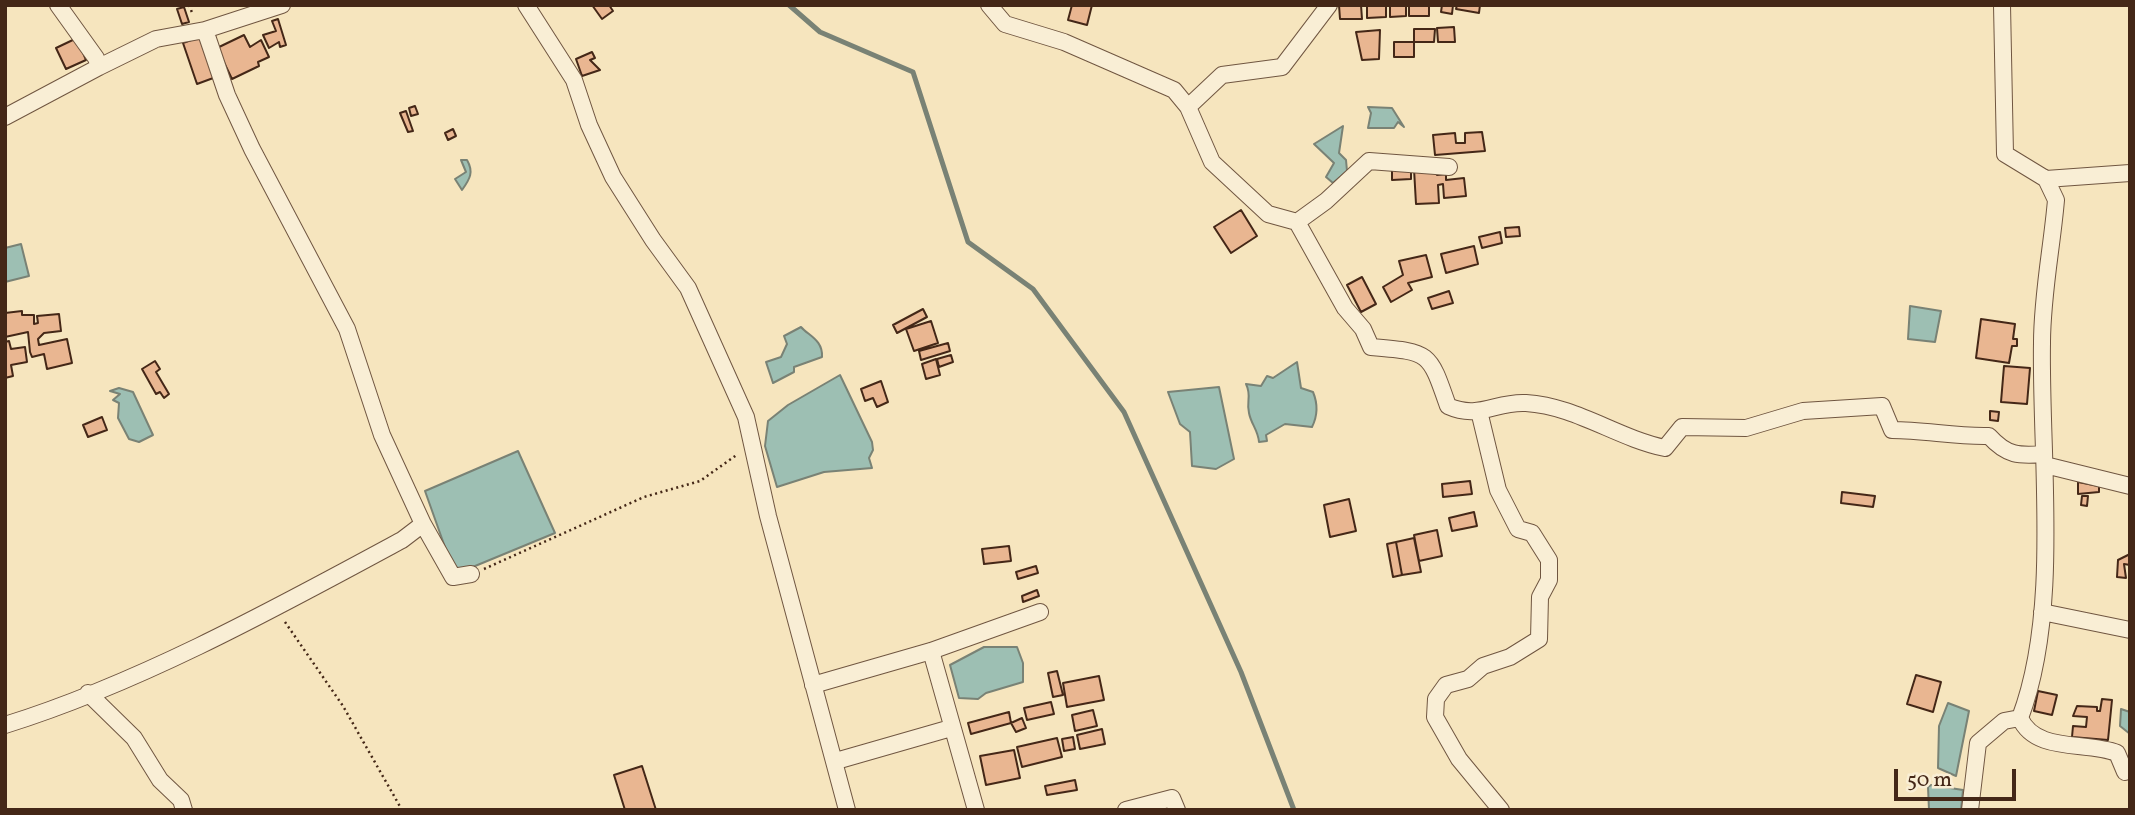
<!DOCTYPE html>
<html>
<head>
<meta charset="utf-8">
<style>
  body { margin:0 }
  #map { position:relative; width:2135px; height:815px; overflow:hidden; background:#f6e5be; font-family:Vollkorn,serif }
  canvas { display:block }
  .frame { position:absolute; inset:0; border:7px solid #442717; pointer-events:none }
  .scale { position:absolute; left:1894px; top:769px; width:122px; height:32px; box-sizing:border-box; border:4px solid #442717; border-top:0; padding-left:9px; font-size:21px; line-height:24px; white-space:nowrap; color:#442717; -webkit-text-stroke:5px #f9eed5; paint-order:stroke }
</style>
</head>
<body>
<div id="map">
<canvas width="2135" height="815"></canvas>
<div class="frame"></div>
<div class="scale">50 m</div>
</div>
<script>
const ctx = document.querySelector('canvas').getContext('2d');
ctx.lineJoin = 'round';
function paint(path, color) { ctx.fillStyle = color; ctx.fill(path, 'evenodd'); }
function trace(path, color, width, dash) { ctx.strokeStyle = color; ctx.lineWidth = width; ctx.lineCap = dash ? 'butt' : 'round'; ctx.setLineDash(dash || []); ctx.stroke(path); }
const water = new Path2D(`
  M1368 107 1392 108 1404 127 1398 122 1394 128H1368L1371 113Z
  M1343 126 1339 153 1346 160 1347 171 1333 183 1326 177 1334 163 1314 144Z
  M461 160H467C474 172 470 179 462 190L455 179 466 172Z
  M21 244 29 276 5 282V248Z
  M1910 306 1941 311 1935 342 1908 339Z
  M801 327C809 336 823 340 822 357L794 367V372L773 383 766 362 781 357 787 344 784 336Z
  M1297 362 1301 388 1313 392C1318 404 1318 415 1312 427L1285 424 1266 435 1267 441 1259 442C1258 430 1251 424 1249 413 1246 401 1252 396 1246 384L1261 386 1267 376 1273 378Z
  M840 375 872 442 873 450 869 458 872 468 824 472 777 487 765 446 768 421 788 405Z
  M1219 387 1234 459 1216 469 1192 466 1190 432 1180 424 1168 392Z
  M119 388 133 392 153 435 139 442 129 439 118 418 119 403 113 400 120 394 110 391Z
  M518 451 555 533 463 571 451 564 425 491Z
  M984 647H1017L1023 663V682L986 693 978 699 959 698 950 665Z
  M1948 703 1969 711 1956 776 1938 768 1939 726Z
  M2121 709 2130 712V734L2120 726Z
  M1931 785 1963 790 1961 810H1929L1928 787Z`);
paint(water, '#9dbfb3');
trace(water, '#798275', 2);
trace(new Path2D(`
  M789 5 820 32 913 72 968 242 1033 289 1124 412 1241 672 1294 810`), '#798275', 5);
const building = new Path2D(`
  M592 5H609L613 11 602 19Z
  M1072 5H1092L1087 25 1068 20Z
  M1339 5H1361L1362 19H1340Z
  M1367 5H1386V17L1367 18Z
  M1390 5H1406V16L1390 17Z
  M1409 5H1429V16H1409Z
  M1442 5H1453L1452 14 1441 12Z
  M1457 5H1480L1479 13 1456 9Z
  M184 7 189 22 182 24 177 9Z
  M278 19 286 45 280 47 279 42 269 48 263 35 276 31 272 21Z
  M1454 27 1455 42H1438L1437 28Z
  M1414 29H1435L1434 42H1414Z
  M1380 30 1379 59 1362 60 1356 32Z
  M244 35 250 47 261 40 269 57 258 62 259 66 232 79 217 48Z
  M202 36 216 77 197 84 183 43Z
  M77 38 86 60 66 69 56 48Z
  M1394 42H1414V57H1394Z
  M592 52 595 58 590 60 600 70 582 76 576 59Z
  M415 106 418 114 411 116 409 108Z
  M406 111 413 131 408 132 400 113Z
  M453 129 456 136 448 140 445 133Z
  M1482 132 1485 151 1435 155 1433 135 1455 133 1456 143H1465V133Z
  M1411 167V179L1392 180V169Z
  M1437 168V175L1446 174V180L1464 178 1466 196 1444 198 1443 184 1438 185 1439 203 1416 204 1414 169Z
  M1241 210 1257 236 1231 253 1214 227Z
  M1519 227 1520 236 1506 237 1505 228Z
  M1500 232 1502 243 1482 248 1479 237Z
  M1474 246 1478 264 1446 273 1441 254Z
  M1426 255 1432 277 1408 283 1412 290 1391 302 1383 287 1403 275 1399 261Z
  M1362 277 1376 304 1361 312 1347 285Z
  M1449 291 1453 303 1432 309 1428 298Z
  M923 309 927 317 897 333 893 325Z
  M22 311V315H34V324L38 323 37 316 59 314 61 331 44 333 38 339 39 345 67 339 72 363 47 369 44 354 32 357 30 352 28 332 5 337V313Z
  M1981 319 2015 324 2013 339H2017V346H2012L2009 363 1976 358Z
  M931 321 938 343 914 351 906 329Z
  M9 341 11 349 25 347 27 362 11 365 13 376 5 378V342Z
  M948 343 950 351 921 360 919 351Z
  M951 355 953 362 939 367 937 359Z
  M936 359 940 375 926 379 922 364Z
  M155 361 160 369 156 372 169 394 164 398 160 392 156 394 142 369Z
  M2004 366 2030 368 2027 404 2001 402Z
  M881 381 888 402 877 407 873 398 865 401 861 389Z
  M1990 411 1999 412 1998 421 1990 420Z
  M102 417 107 430 88 437 83 425Z
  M1470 481 1472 494 1443 497 1442 484Z
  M2078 482 2099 486V492L2078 494Z
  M1842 492 1875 496 1873 507 1841 503Z
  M2082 496H2088L2087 506 2081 505Z
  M1349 499 1356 531 1330 537 1324 505Z
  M1474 512 1477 526 1452 531 1449 518Z
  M1437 530 1442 556 1419 561 1414 535Z
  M1414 538 1421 572 1402 575 1396 542Z
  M1396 542 1402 575 1393 577 1387 544Z
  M1009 546 1011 561 984 564 982 549Z
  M2130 554V565L2124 564 2126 578 2117 577 2118 560Z
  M1036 566 1038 573 1018 579 1016 572Z
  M1037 590 1039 596 1023 602 1022 596Z
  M1057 671 1063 695 1053 697 1048 673Z
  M1916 675 1941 682 1933 712 1907 704Z
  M1099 676 1104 700 1067 707 1063 683Z
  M2038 691 2057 695 2052 715 2034 711Z
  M2102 699 2112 700 2108 740 2072 737 2073 726 2086 727 2087 717 2073 716 2077 706 2097 707V711H2100Z
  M1051 702 1054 714 1027 720 1024 708Z
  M1093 710 1097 726 1075 731 1072 715Z
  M1009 712 1011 723 971 734 968 723Z
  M1022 718 1026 728 1016 732 1011 723Z
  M1102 729 1105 744 1080 749 1077 735Z
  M1073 737 1075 749 1064 751 1062 739Z
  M1057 738 1062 757 1022 767 1017 747Z
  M1014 750 1020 778 986 785 980 756Z
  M642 766 656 810H625L614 775Z
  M1075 780 1077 790 1047 795 1045 786Z`);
paint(building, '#e9b691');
trace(building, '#442717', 2);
const minor = new Path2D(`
  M58 5 96 58 99 67 156 39 205 30 282 5
  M526 5 574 80 589 125 613 177 653 240 688 288 746 417 768 516 847 810
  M989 5 1005 24 1064 42 1174 90 1188 107 1212 162 1268 214 1297 222 1326 201 1369 161 1449 167
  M1188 107 1222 75 1282 67 1329 5
  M5 117 99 67
  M2046 179 2130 173
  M1297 222 1345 308 1363 329 1371 347C1430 352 1429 351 1448 406 1479 420 1496 401 1526 403 1576 406 1617 438 1665 448L1682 427 1746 428 1803 411 1882 406 1892 430C1925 430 1956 437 1989 436 2007 456 2019 456 2044 454
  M1479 411 1498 490 1518 529 1532 533 1549 560V580L1540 597 1539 639 1510 657 1483 666 1468 679 1446 685 1436 699 1435 717 1459 759 1501 810
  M2045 465 2130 486
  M423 524 453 577 471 574
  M2042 612 2130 630
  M931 651 976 810
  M813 685 931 651 1040 612
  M88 693 134 738 160 780 181 800 184 810
  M2020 718C2035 753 2086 741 2117 753L2125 772
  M5 725C140 683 278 607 402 540L423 524 382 435 347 329 252 149 227 95 205 30
  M836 761 951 728
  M1126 810 1172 798 1177 810
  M1970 810 1978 743 2004 721 2020 718C2061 610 2040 458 2042 343 2042 295 2052 247 2056 200L2046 179 2005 154 2002 5`);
trace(minor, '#705641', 18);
trace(new Path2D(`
  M189 5 193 15
  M484 569 644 497 700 481 738 454
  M285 622 343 706 402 810`), '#442717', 2.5, [2, 3.5]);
trace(minor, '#f9eed5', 16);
</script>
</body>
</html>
